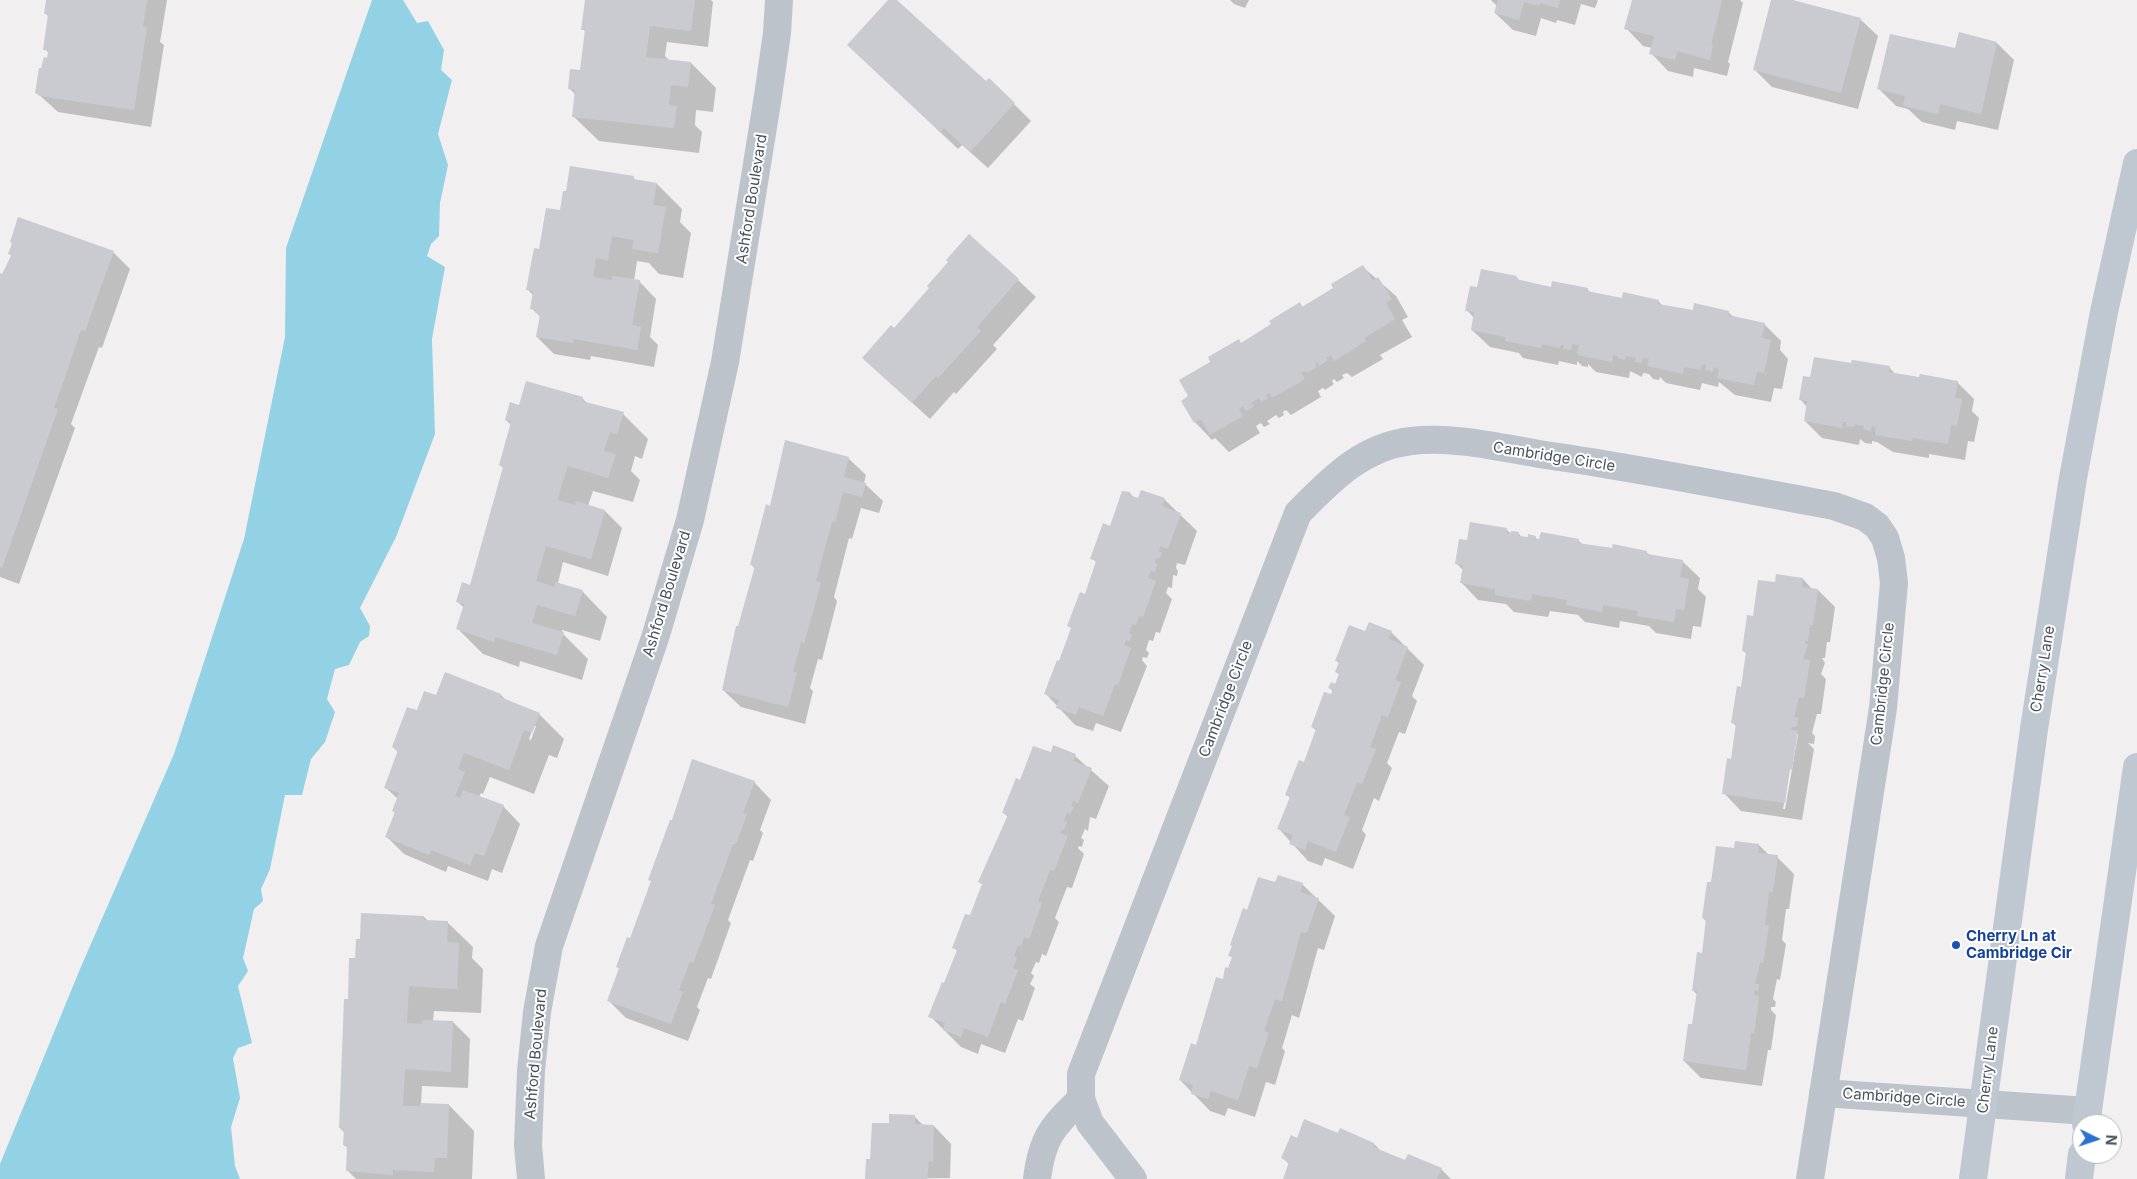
<!DOCTYPE html>
<html>
<head>
<meta charset="utf-8">
<style>
  body { margin:0 }
  #map { position:relative; width:2137px; height:1179px; overflow:hidden; background:#f1efef; font-family:Inter,sans-serif }
  canvas { display:block }
  .north { position:absolute; left:2072px; top:1114px; width:50px; height:50px; box-sizing:border-box; background:#fff; border:1px solid #b6babd; border-radius:50%; rotate:94deg; font-size:14px; font-weight:700; line-height:20px; text-align:center; color:#49525b }
  .north::after { content:''; display:block; margin:auto; width:18px; height:22px; background:#2a72d0; clip-path:polygon(50% 0,100% 100%,50% 72%,0 100%) }
</style>
</head>
<body>
<div id="map">
<canvas width="2137" height="1179"></canvas>
<div class="north">N</div>
</div>
<script>
const ctx = document.querySelector('canvas').getContext('2d');
ctx.lineJoin = 'round';
function paint(path, color) { ctx.fillStyle = color; ctx.fill(path, 'evenodd'); }
function trace(path, color, width, dash) { ctx.strokeStyle = color; ctx.lineWidth = width; ctx.lineCap = dash ? 'butt' : 'round'; ctx.setLineDash(dash || []); ctx.stroke(path); }
function label(font, color, halo, rows, align = 'center') {
  ctx.font = font + ' Inter,sans-serif'; ctx.lineWidth = 4; ctx.setLineDash([]); ctx.textBaseline = 'middle'; ctx.strokeStyle = halo; ctx.fillStyle = color; for (const [text, x, y, turn = 0] of rows) {
    ctx.save(); ctx.translate(x, y); ctx.rotate((+turn || 0) * Math.PI / 180); ctx.textAlign = isNaN(turn) ? turn : align; if (halo) ctx.strokeText(text, 0, 0); ctx.fillText(text, 0, 0); ctx.restore();
  }
}
paint(new Path2D(`
  M372 0H403L417 23 428 21 444 50 441 70 452 80 438 134 448 165 440 203 439 236 431 244 427 256 445 267 432 339 435 434 396 537 360 608 370 626 369 636 360 642 349 665 335 669 327 699 335 712 325 742 311 759 302 795H285L270 869 261 889 263 901 254 909 243 958 248 971 238 986 252 1043 238 1048 233 1058 240 1098 231 1127 235 1166 240 1179H0V1164L80 969 174 754 244 539 285 337 286 248Z`), '#93d2e4');
paint(new Path2D(`
  M48 0H167L160 42 164 45 151 127 58 112 37 93 49 53 45 49 49 17 45 13Z
  M586 0H711L713 2 708 47 667 42 665 56 670 61 691 63 716 88 713 112 696 110 695 125 702 132 699 153 599 141 573 116 576 95 570 89 581 72 586 33 583 29Z
  M890 0H895L986 83 1014 104 1031 121 988 168 962 145 958 149 866 62Z
  M1230 0H1249L1245 8 1234 4Z
  M1491 0H1598L1595 8 1581 4 1575 25 1557 20 1556 23 1541 18 1536 36 1513 30 1495 13 1497 6Z
  M1633 0H1740L1743 3 1728 62 1730 64 1727 76 1694 68 1693 77 1668 71 1651 53 1652 48 1643 46 1626 28Z
  M1772 0H1788L1860 19 1878 36 1858 109 1772 87 1755 70Z
  M1997 43 2014 60 1998 130 1957 121 1955 130 1922 122 1908 109 1896 106 1879 89 1956 50Z
  M633 177 636 180 657 184 682 209 680 222 691 233 683 278 659 274 649 263 637 261 634 281H639L656 299 650 337 658 345 654 367 591 356 590 360 554 354 537 337 541 317 531 308 534 296 528 290 540 250 561 212Z
  M113 252 130 269 102 348 99 347 84 388 71 424 75 428 19 584 0 577V275Z
  M1363 267 1396 296 1408 317 1402 320 1412 337 1380 355 1383 359 1352 377 1347 373 1342 375 1344 378 1337 382 1334 379 1332 381 1334 384 1325 390 1323 388 1318 391 1321 397 1291 415 1286 410 1283 412 1284 415 1279 418 1276 415 1267 421 1270 424 1264 427 1261 423 1256 426 1260 433 1229 452 1215 438 1212 440 1195 422 1183 401 1190 397 1242 344 1273 325 1300 304 1304 308 1335 289Z
  M1516 277 1521 282 1552 288 1587 289 1591 293 1623 300 1658 301 1663 306 1694 312H1728L1735 318 1764 324 1781 341 1780 350 1788 359 1782 389 1774 388 1771 402 1735 395 1719 382 1718 387 1702 383 1700 390 1666 383 1660 377 1659 380 1653 379 1649 374 1643 373 1642 377 1630 371 1629 378 1596 372 1588 364V367L1582 366 1577 361V365L1559 361 1558 365 1523 358 1519 353 1490 347 1472 330 1474 318 1467 310 1478 288Z
  M1018 280 1036 297 993 345 997 349 956 394 954 392 930 419 863 358 894 329 931 288Z
  M1852 365 1889 367 1896 375 1957 382 1974 399 1972 411 1979 418 1974 442 1968 441 1965 460 1929 454V458L1893 452 1877 442 1872 441V444L1865 443 1860 439 1859 445 1822 438 1805 421 1807 407 1800 399 1811 379Z
  M582 398 587 403 623 414 648 439 642 459 635 456 631 471 640 480 633 502 593 491 588 506 605 511 622 528 608 576 563 562 558 583 582 591 607 617 600 641 562 630V633L588 659 582 680 520 661 519 667 483 654 458 629 464 608 458 602 470 586 504 469 500 465 512 426 506 420 520 407Z
  M848 458 866 475 864 483 883 501 879 513 861 508 852 539 849 538 834 597 837 601 822 660 818 659 810 688 813 691 805 724 741 707 723 690 755 569 752 565 771 507Z
  M1123 492 1130 493 1134 498 1164 499 1197 531 1185 565 1177 563 1176 568 1178 571 1177 576 1173 575 1172 588 1168 587 1166 593 1172 599 1160 633 1156 632 1153 641 1149 640 1146 650 1149 653 1147 658 1143 657 1142 660 1147 666 1121 732 1096 723 1093 731 1075 725 1046 694 1072 629 1069 626 1085 595 1097 563 1092 558 1110 527Z
  M1507 530 1511 534 1518 533 1523 538 1535 537 1538 540H1578L1583 545 1646 552 1650 555 1682 561 1700 578 1698 589 1706 597 1701 627 1693 626 1691 639 1656 633 1649 626 1620 621 1619 628 1585 622 1578 615 1550 611 1548 617 1514 612 1506 604 1478 600 1461 582 1463 570 1456 563 1468 541Z
  M1803 579 1812 589 1818 590 1835 607 1830 642H1827L1825 658H1822L1825 663 1821 674 1826 679 1821 714H1817L1812 733 1815 736 1814 744 1808 743 1814 749 1802 820 1741 811 1724 793 1732 760 1736 726 1732 722 1742 688 1747 654 1743 651 1754 617 1776 584ZM1796 733 1798 735 1785 809H1783Z
  M1366 632H1391L1424 665 1412 696 1417 701 1405 734 1399 732 1387 763 1392 768 1379 801 1374 798 1362 830 1366 835 1353 869 1325 858 1322 866 1308 861 1279 829 1290 798 1287 794 1305 764 1317 731 1312 727 1332 696 1333 692 1330 688 1336 686 1340 675 1336 672 1340 664 1337 661Z
  M501 695 507 701 539 714 564 739 557 758 549 755 534 794 490 777 483 794 481 793 479 797 503 806 520 824 502 873 492 869 488 881 448 866 446 872 404 854 387 837 396 814 393 811 398 799 385 787 398 752 393 747 418 712 437 697ZM534 726H536L531 740 529 739Z
  M1052 754 1075 756 1109 786 1096 819 1090 817 1088 831 1085 829 1081 838 1084 840 1082 847 1079 846 1078 848 1084 854 1072 888 1067 887 1055 918 1059 922 1046 956 1042 954 1039 963 1036 962 1031 973 1034 976 1030 984 1035 988 1023 1021 1018 1019 1005 1053 981 1044 978 1054 961 1047 930 1016 958 951 954 947 970 917 983 885 980 882 1008 817 1004 813Z
  M754 782 771 800 760 830 763 833 753 861 750 860 728 920 731 923 711 979 708 978 697 1007 700 1010 688 1041 626 1018 609 1001 620 969 617 967 631 940Z
  M1759 845 1769 855 1777 857 1794 874 1789 909H1786L1782 940 1786 944 1780 980 1777 979 1773 999 1776 1002 1775 1007H1771V1010L1776 1015 1771 1050H1768L1762 1086 1701 1078 1684 1061 1693 1025 1697 995 1693 990 1703 955 1707 922 1703 918 1712 883 1736 850Z
  M1276 884H1302L1335 916 1324 950 1318 948 1299 1018 1292 1015 1282 1048 1285 1051 1275 1085 1266 1082 1255 1117 1228 1108 1225 1116 1210 1111 1180 1080 1196 1047 1229 969 1233 958 1230 955 1248 911Z
  M424 917 428 921 447 922 473 947 472 958 483 969 481 1013 434 1011 433 1021 453 1022 470 1039 468 1088 422 1086 421 1104 449 1105 474 1131 472 1179H356L348 1171 349 1149 344 1145 345 1133 340 1128 349 1000 356 960Z
  M914 1116 924 1126H934L951 1144 950 1178 866 1179 871 1160 890 1125Z
  M1339 1135 1374 1144 1382 1152 1405 1162 1441 1169 1451 1179H1284L1290 1165 1283 1158 1297 1139Z`), '#0003');
paint(new Path2D(`
  M46 0H147L143 26 147 27 134 110 40 96 35 93 39 68H41L44 57 47 58 48 52V50H43L48 14H44Z
  M585 0H695L691 31 650 26 646 57 691 62 688 87 671 85 669 105 677 106 674 128 572 117 575 90 568 89 570 69 580 70 585 30H581Z
  M888 0H897L986 81 989 78 1015 103 970 152 944 128 940 132 847 45Z
  M1498 0H1560L1558 8 1540 3 1539 6 1524 2 1519 20 1494 13Z
  M1632 0H1722L1711 45H1713L1710 60 1677 51 1675 60 1649 54 1654 36 1624 29Z
  M1771 0H1793L1861 18 1841 93 1753 70Z
  M1959 32 1997 42 1981 114 1940 104 1938 114 1903 106 1905 96 1877 89 1890 34 1955 48Z
  M570 166 634 176V179L657 183 653 205 666 207 658 253 632 249 634 240 612 236 608 260 596 258 593 277 612 280V276L640 280 632 325 641 327 637 350 574 339 573 343 536 337 540 314 535 313 536 310 530 309 533 291 526 290 534 248 539 249 546 208 560 210 563 191H566Z
  M18 217 114 251 85 331 81 330 67 371 54 408 58 409 2 568 0 567V273L2 274 10 258 11 255 8 254 12 243 10 242Z
  M969 234 1019 279 977 327 981 331 938 378 936 376 912 403 862 358 891 325 894 328 929 288 927 286 948 262 946 260Z
  M1363 265 1373 281 1378 277 1392 299 1386 303 1395 319 1364 338 1366 341 1334 361 1331 355 1326 358 1328 360 1319 366 1317 362 1315 364 1317 367 1307 373 1305 371 1301 373 1305 379 1272 398 1270 393 1266 395 1268 398 1261 402 1259 398 1251 403 1254 406 1246 411 1243 406 1239 409 1243 416 1210 435 1201 419 1194 423 1181 401 1188 396 1179 380 1210 362 1208 357 1239 339 1241 343 1271 324 1269 321 1300 302 1302 307 1333 288 1331 284Z
  M1481 269 1517 276 1516 279 1551 287 1552 281 1588 288 1587 291 1622 298 1623 292 1659 300 1658 304 1693 310 1694 303 1729 311 1728 315 1765 323 1762 338 1771 340 1764 373 1757 371 1754 385 1717 378 1719 369 1714 367 1713 372 1705 370 1706 365 1702 364 1701 370 1684 367 1683 374 1647 366 1649 359 1643 358 1642 363 1635 362 1636 358 1626 356 1625 360 1617 358 1618 356 1613 355 1612 362 1577 355 1579 345 1572 344 1571 350 1563 349 1564 345H1561L1560 348 1542 344 1541 348 1505 341V337L1471 330 1474 312 1465 311 1470 286 1477 287Z
  M1814 357 1851 363 1852 360H1853L1890 366 1889 372 1919 377 1920 374 1958 381 1955 398 1962 399 1957 426 1951 425 1948 444 1913 438 1912 441 1875 435 1876 427 1872 426 1871 431 1863 429 1864 426 1855 424 1854 427 1846 426 1847 422H1843L1842 428 1804 421 1807 401 1799 400 1803 376 1810 377Z
  M526 381 583 397 582 401 624 412 617 434 610 432 604 451 616 454 608 478 568 466 560 490 558 500 575 505 576 501 605 510 591 559 546 546 536 581 554 587 555 582 583 590 575 616 537 605 532 623 564 632 557 655 495 637 494 642 456 629 464 604 456 602 462 582 470 585 503 467 499 465 511 422 505 420 510 402 519 405Z
  M785 440 849 457 844 477 866 483 862 497 843 492 835 522H832L816 581 821 583 804 644 801 642 793 672 797 673 788 707 722 690 736 626H738L755 566 750 565 766 504 770 506Z
  M1141 490 1165 498 1162 506 1181 513 1168 549 1160 546 1159 551 1162 553 1159 559 1156 558 1155 563 1157 564 1155 572 1151 571 1148 578 1156 581 1143 617 1139 616 1136 625 1132 624 1129 633 1132 635 1129 642 1126 640 1124 645 1131 648 1118 685 1115 684 1103 716 1079 707 1076 715 1056 708 1059 700 1044 694 1057 660 1059 661 1071 628 1067 626 1080 592 1085 594 1096 561 1090 559 1103 523 1110 526 1122 491 1130 492 1129 495 1138 498Z
  M1470 522 1507 528 1506 533 1510 534 1511 531 1519 532 1518 536 1528 537V534L1536 536 1535 539H1539L1541 532 1579 539 1578 543 1612 548 1613 544 1647 551V554L1683 560 1680 577 1689 579 1684 610 1676 609 1674 622 1637 616 1638 611 1603 605 1602 612 1566 605 1567 600 1532 594 1531 601 1495 595V589L1460 583 1463 565 1455 564 1459 539 1467 540Z
  M1776 574 1803 578 1802 587 1818 589 1813 625H1810L1808 641H1805V644H1808L1803 659 1810 660 1804 698 1799 697 1794 717 1798 718 1797 727H1792L1791 730 1798 731 1792 770 1790 769 1785 803 1722 794 1727 758 1731 759 1736 724 1731 723 1737 686 1741 687 1746 652 1742 651 1747 615 1753 616 1758 580 1775 582Z
  M1369 622 1392 631 1389 639 1408 647 1395 680 1401 682 1388 717 1382 715 1370 747 1376 749 1362 784 1357 782 1344 815 1350 817 1336 852 1308 841 1305 850 1289 844 1293 835 1277 829 1290 797 1285 795 1299 760 1304 762 1316 729 1311 727 1324 692 1331 694 1333 690 1328 688 1331 682 1335 684 1339 674 1335 672 1339 662 1335 661 1349 625 1365 631Z
  M445 672 501 694 500 697 540 713 532 733 524 730 509 770 464 753 458 769 465 772 455 796 460 798 463 790 504 805 484 856 475 853 470 865 431 850 429 855 385 837 395 812 392 811 399 793 384 788 398 750 392 747 407 707 417 710 424 691 436 695Z
  M1053 745 1076 754 1073 761 1092 768 1078 803 1073 801 1071 806 1074 807 1070 814 1067 813 1064 821 1067 822 1064 830H1062L1060 833 1068 836 1054 871 1050 870 1038 901 1042 903 1029 939 1024 937 1021 947 1018 945 1014 956 1017 957 1013 968 1018 970 1005 1004 1001 1002 988 1037 964 1028 961 1037 943 1030 945 1023 928 1017 942 982 944 983 957 950 952 948 965 914 970 915 982 884 978 882 1008 815 1002 813 1016 778 1020 780 1033 746 1051 752Z
  M692 759 755 781 743 813 747 814 736 844H733L711 904 715 905 693 963 690 961 679 990 683 992 671 1024 607 1001 619 968 616 967 627 937 630 938 651 881 648 880 670 820H672Z
  M1735 841 1759 844 1758 853 1778 855 1773 892H1769L1765 925H1769L1763 963H1760L1755 984H1759L1758 991 1754 990V995L1759 996 1754 1034 1751 1033 1746 1070 1683 1061 1688 1024H1692L1697 991H1692L1697 952 1702 953 1706 919 1702 918 1707 882H1711L1716 846 1734 848Z
  M1278 875 1303 883 1300 892 1319 898 1307 933 1301 932 1282 1001 1275 999 1264 1031 1269 1033 1257 1068 1249 1066 1238 1100 1211 1091 1208 1099 1191 1094 1193 1085 1179 1080 1191 1043 1196 1045 1216 977 1223 979 1225 967 1228 968 1232 957 1228 956 1232 946 1230 945 1243 908 1247 910 1258 877 1275 882Z
  M361 913 424 916V920L448 921 447 942 459 943 457 989 409 986 407 1023 422 1024 423 1020 453 1021 451 1072 405 1069 403 1106H420V1103L449 1104 447 1158H435L434 1172 393 1170V1175L346 1171 347 1145H343L344 1129 339 1128 344 999H348L349 958H355L356 939H360Z
  M889 1114 915 1115V1124L934 1125 933 1162 929 1161 927 1179H865L866 1159H870L872 1123H889Z
  M1304 1119 1338 1133 1340 1128 1374 1143 1373 1147 1405 1160 1408 1154 1442 1168 1437 1179H1283L1289 1162 1281 1158 1291 1135 1297 1138Z`), '#c9cbd1');
trace(new Path2D(`
  M1823 1093 2088 1111
  M1081 1099 1090 1123 1133 1179
  M531 1179 528 1145 531 1071 537 1012 549 946 655 638 690 520 725 362 737 288 768 96 777 33 779 0
  M1037 1179C1042 1138 1052 1127 1081 1099V1074L1298 513C1331 480 1361 447 1411 441 1453 436 1498 447 1539 454 1638 468 1736 488 1834 506L1865 517 1877 526 1885 538 1891 558 1894 583 1883 708 1810 1179`), '#bcc3cb', 28);
trace(new Path2D(`
  M2086 1124 2137 767
  M1973 1179 2034 729 2073 478 2104 312 2137 163
  M2079 1179 2082 1154`), '#bfc7d1', 28);
for (const [x, y, r, color] of [
  [1956,945,5,"#1a4fb4"]
]) { const dot = new Path2D(); dot.arc(x, y, r, 0, 2 * Math.PI); ctx.fillStyle = color; ctx.fill(dot); trace(dot, '#fff', 2); }
label('15px', '#49525b', '#fff', [
  ["Ashford Boulevard",752,199,-81],
  ["Cambridge Circle",1554,457,9],
  ["Ashford Boulevard",667,594,-73],
  ["Cherry Lane",2043,669,-81],
  ["Cambridge Circle",1883,684,-84],
  ["Cambridge Circle",1226,699,-69],
  ["Ashford Boulevard",536,1054,-85],
  ["Cherry Lane",1988,1070,-83],
  ["Cambridge Circle",1904,1098,4]
]);
label('bold 15px', '#164399', '#fff', [
  ["Cherry Ln at",1966,936],
  ["Cambridge Cir",1966,953]
], 'left');
</script>
</body>
</html>
